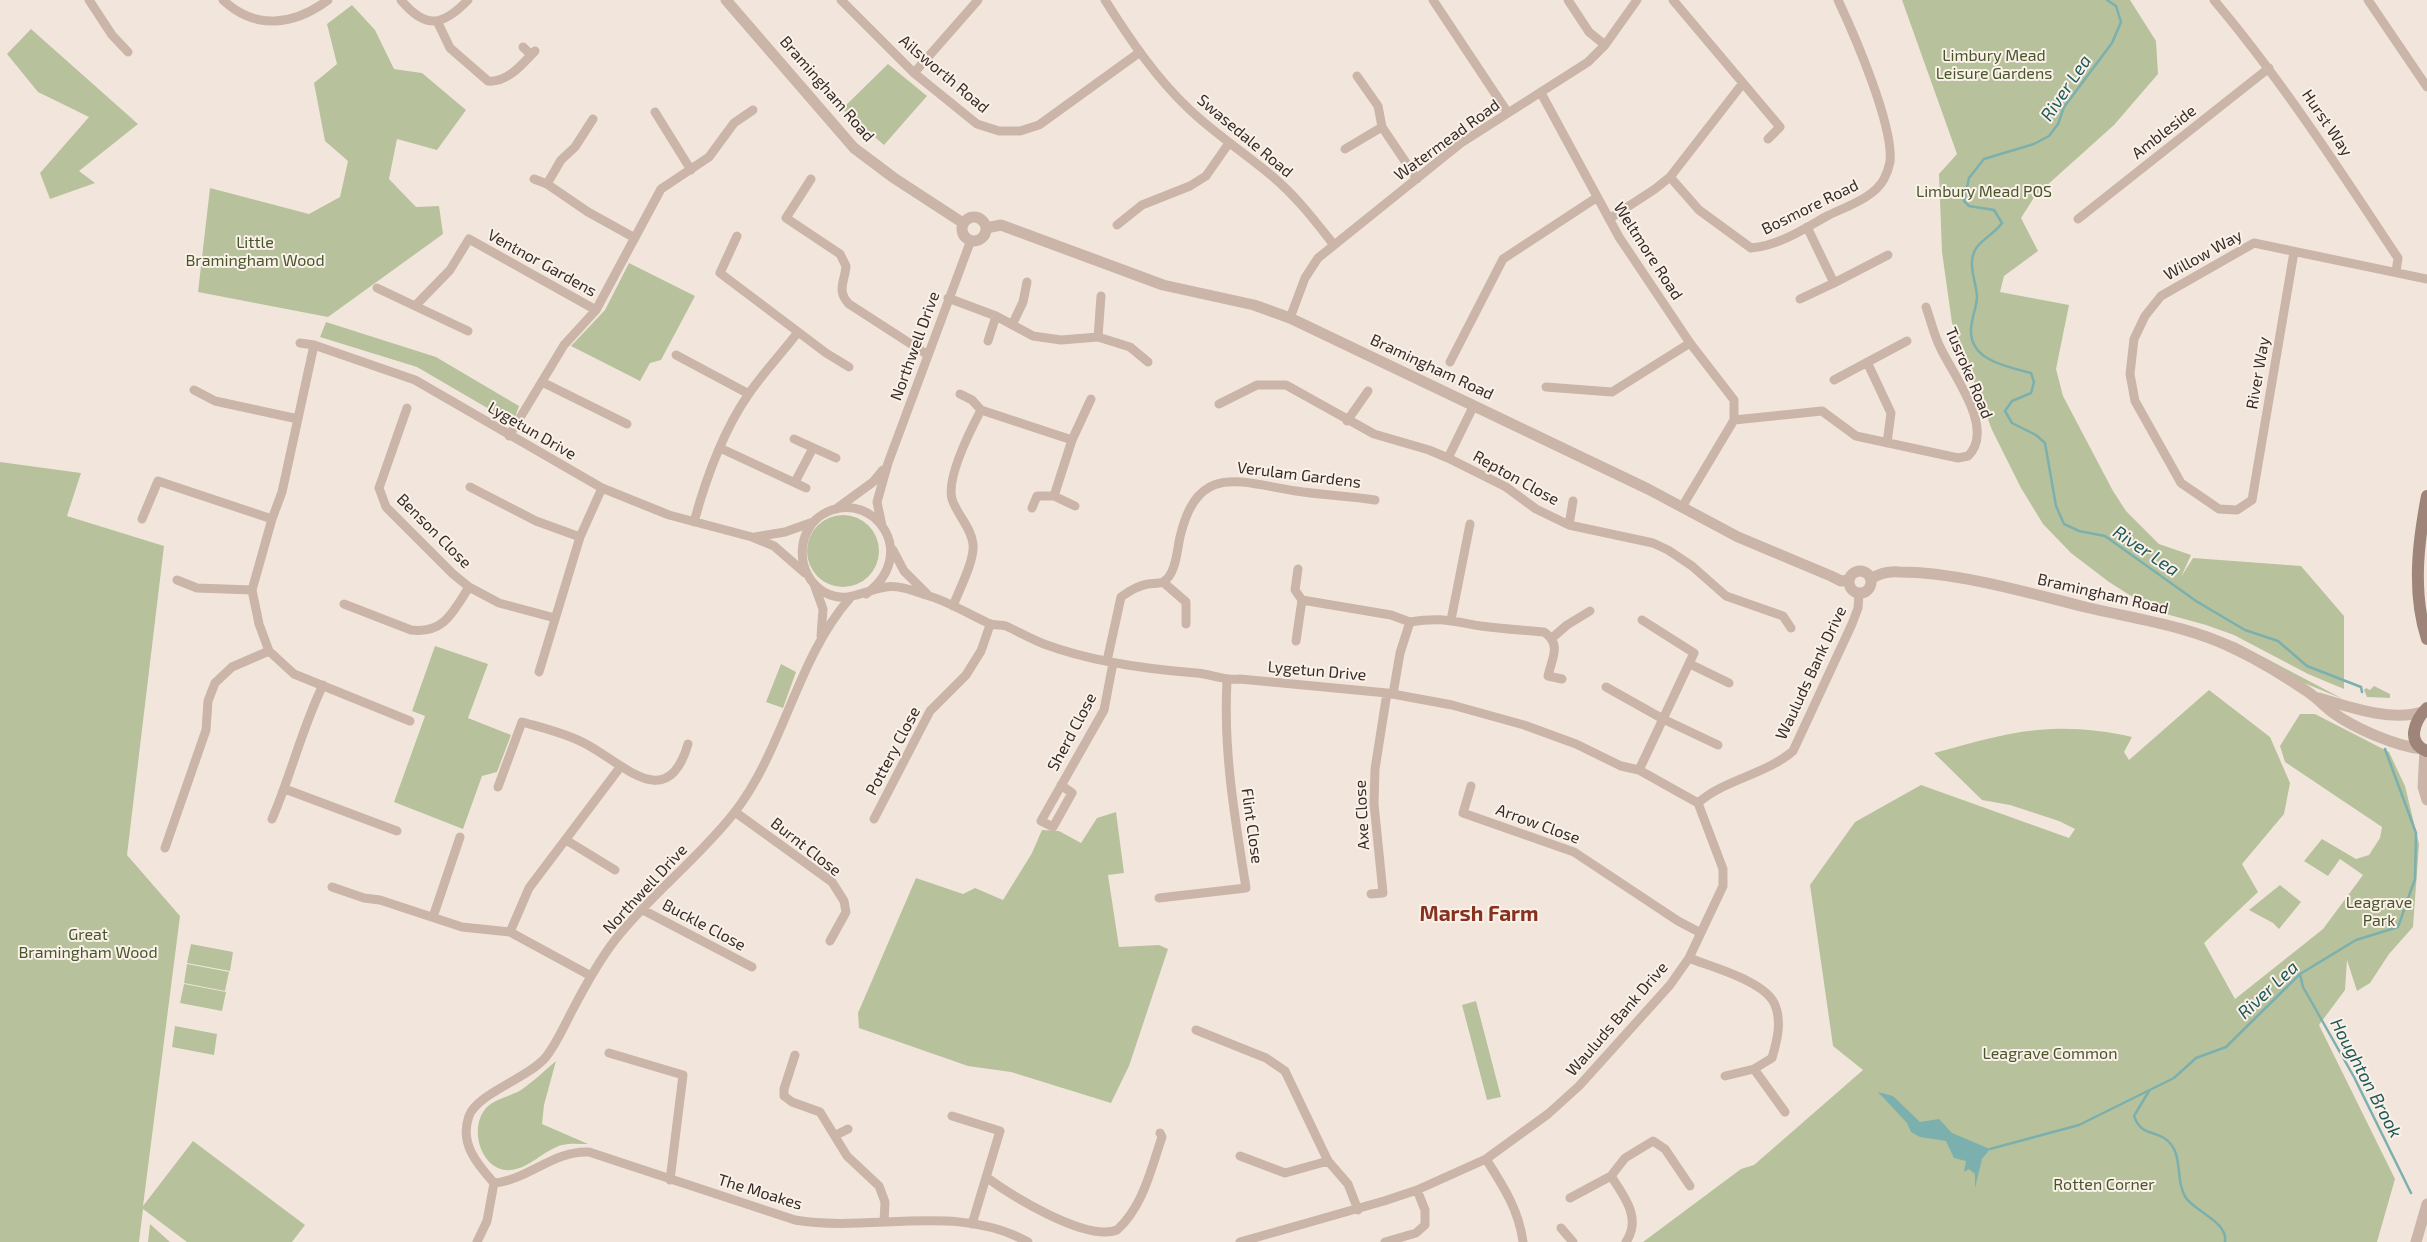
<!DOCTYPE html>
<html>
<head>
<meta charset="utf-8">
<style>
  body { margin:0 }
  canvas { display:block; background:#f2e6dc }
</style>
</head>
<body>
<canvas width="2427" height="1242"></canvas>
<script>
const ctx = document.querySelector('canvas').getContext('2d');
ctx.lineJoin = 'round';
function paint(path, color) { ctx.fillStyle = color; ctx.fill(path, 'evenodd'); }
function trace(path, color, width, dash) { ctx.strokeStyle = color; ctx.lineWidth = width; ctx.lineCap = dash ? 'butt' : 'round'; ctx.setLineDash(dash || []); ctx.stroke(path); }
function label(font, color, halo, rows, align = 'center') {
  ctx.font = font + ' "Exo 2",sans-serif'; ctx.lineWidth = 4; ctx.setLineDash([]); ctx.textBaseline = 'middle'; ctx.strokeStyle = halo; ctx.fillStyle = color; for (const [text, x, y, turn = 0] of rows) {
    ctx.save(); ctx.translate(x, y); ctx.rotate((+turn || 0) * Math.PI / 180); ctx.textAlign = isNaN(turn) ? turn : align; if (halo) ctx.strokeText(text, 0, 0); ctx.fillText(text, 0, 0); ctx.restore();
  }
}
paint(new Path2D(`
  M1902 0H2130L2156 41 2158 74 2114 125 2035 196 2021 218 2038 251 2004 276 2000 292 2069 305 2056 369 2063 396 2113 491 2126 511 2159 544 2191 555 2181 577 2193 558 2301 566 2344 616V689L2308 674 2234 635 2206 625 2166 614 2161 609 2139 601 2109 582 2071 553 2043 524 2021 488 1992 430 1952 323 1942 252 1939 174 1957 154Z
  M352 5 375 30 394 69 422 73 466 110 437 150 397 139 389 179 416 207 439 206 443 234 328 317 198 292 210 188 309 214 340 197 348 161 325 141 314 83 337 64 327 24Z
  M31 29 138 124 79 171 95 183 50 199 40 173 89 117 38 92 7 54Z
  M888 64 927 96 884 145 842 109Z
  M629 263 695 296 661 360 650 363 640 381 571 346 605 310Z
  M326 322 436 357 519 406 513 423 417 367 320 337Z
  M0 462 81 473 67 516 164 546 127 855 180 916 143 1206 193 1141 305 1225 292 1242H187L143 1209 139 1242H0Z
  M807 551a36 36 0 1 1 72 0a36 36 0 1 1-72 0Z
  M2204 630 2237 643 2343 699 2304 683Z
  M435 646 488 664 468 718 511 735 497 772 482 776 463 829 394 802 425 716 412 711Z
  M781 664 796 672 783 708 766 702Z
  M2374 686 2390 694V698L2367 697 2364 690 2366 688 2370 690Z
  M2209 690 2270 737 2290 783 2284 814 2242 864 2258 892 2204 943 2235 999 2323 929 2363 875 2340 859 2328 876 2304 861 2322 839 2356 859 2369 855 2380 838 2382 827 2285 762 2280 746 2300 714H2315L2389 752 2405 786 2419 844 2413 927 2389 954 2370 983 2357 991 2347 960 2345 990 2319 1025 2395 1179 2377 1242H1643L1741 1169 1754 1165 1863 1070 1833 1046 1810 885 1855 822 1921 785 2069 838 2075 829 2059 821 2010 805 1982 800 1934 753C1972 743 2012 730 2052 729 2079 728 2106 731 2132 737L2124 752 2129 760Z
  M1116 812 1124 873 1108 875 1119 947 1159 945 1168 949 1129 1066 1111 1103 1011 1072 968 1066 859 1028 858 1013 916 878 963 894 975 888 1003 900 1032 853 1042 830 1059 831 1081 843 1097 818Z
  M2280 885 2301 902 2279 929 2273 923 2249 910Z
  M191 944 233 952 230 971 187 963Z
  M187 964 229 972 225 991 184 983Z
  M184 984 226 992 222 1011 180 1003Z
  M1476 1001 1501 1097 1487 1100 1462 1005Z
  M175 1026 217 1034 214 1055 172 1047Z
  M556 1061 544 1105 542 1124 588 1144C580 1144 570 1143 562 1145 544 1150 530 1168 511 1170 482 1173 467 1128 487 1107 495 1099 511 1096 521 1090 533 1082 545 1070 556 1061Z
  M150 1224 170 1242H148Z`), '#b7c29c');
paint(new Path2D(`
  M1878 1092 1893 1096 1920 1122 1939 1119 1952 1133 1990 1149 1982 1159 1975 1188V1174L1969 1169 1964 1172 1966 1161 1954 1158 1946 1141 1920 1137 1911 1132 1907 1123Z`), '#7bb0ae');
trace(new Path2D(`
  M2107 0 2116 6 2121 22 2112 43 2064 107 2058 124 2049 136 2034 144 1984 159 1969 178 1964 201 1969 206 1994 210 2002 223C1995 233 1983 239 1977 247 1966 262 1976 280 1977 296 1977 307 1971 319 1971 330 1970 361 2009 367 2031 373L2034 382 2031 393 2012 401 2005 411 2012 423 2036 435 2045 443 2056 506 2064 524 2079 531 2105 536 2196 601 2245 630 2278 641 2307 666 2361 687 2362 692
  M2300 974 2303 987 2354 1077 2411 1193
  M2149 1091 2134 1116C2141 1135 2151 1130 2164 1138 2185 1151 2174 1180 2186 1198 2196 1212 2228 1222 2225 1242
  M1990 1149 2079 1125 2174 1078 2196 1058 2226 1047 2300 974 2356 940 2398 927 2415 879 2416 833 2385 749`), '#7bb0ae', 2.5);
trace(new Path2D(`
  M89 0 112 35 128 52
  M223 0C256 31 294 25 328 0
  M401 0C426 30 443 26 468 0
  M841 0 914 73 977 124 999 131H1020L1039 125 1140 52
  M1105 0C1129 38 1156 78 1189 109 1215 134 1245 153 1272 176 1296 196 1315 221 1334 245
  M1433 0 1508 113
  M1568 0 1589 32 1605 45
  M1673 0 1780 127 1768 139
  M2214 0C2283 82 2339 169 2398 258L2396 272
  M2368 0 2427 87
  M438 23 450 48 488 81C508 83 523 63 535 51
  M523 47 531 55
  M914 73 978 0
  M1357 76 1378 106 1382 127 1417 179
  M1541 93 1619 237 1690 343 1734 400V420L1682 507
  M655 112 691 170
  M593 119 575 147 561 160 547 184 588 212 635 238
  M1345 149 1382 127
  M1670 177 1699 210 1751 248C1778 246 1804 229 1827 216 1845 207 1874 198 1884 179 1886 175 1889 167 1890 162 1894 126 1854 34 1838 0
  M534 179 547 184
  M811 179 786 218 840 254 846 266C845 281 836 291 849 304L928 355
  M1609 219 1655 189 1670 177 1743 83
  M2078 219 2269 68
  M1117 225 1142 205 1190 186 1206 176 1229 143
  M737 236 720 273 826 353 849 367
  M2294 252 2252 500 2237 510 2219 509 2181 483 2135 401 2130 374 2134 339 2145 316 2161 296 2254 243 2427 279
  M1834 283 1888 255
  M377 288 415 306
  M948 298 996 316 1033 336 1061 340 1098 337 1130 347 1148 362
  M1800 299 1834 283 1807 227
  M1290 318 1305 278 1318 258 1461 143 1588 62 1605 45 1637 0
  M1012 325 1023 302 1027 282
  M468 331 415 306 450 270 469 239 596 310
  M1098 337 1101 296
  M988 341 996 316
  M300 343 314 345 415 380 602 488 669 515 752 537 774 546 805 573
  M314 345 282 492 272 519 252 590 259 624 269 651 294 674 410 721
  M676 355 749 394
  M1450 362 1503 259 1596 198
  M1867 362 1891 413 1887 443
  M1834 380 1907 341
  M542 382 627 424
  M1546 387 1612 392 1690 343
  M194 390 215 401 298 419
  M960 394 972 400 981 410
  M1219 404 1257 385H1286L1374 434 1429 450 1448 458
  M1474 405 1448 458 1506 487 1536 509 1569 525 1653 543 1668 550 1692 566 1726 596 1783 616 1791 628
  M407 408 379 488 386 507 453 574 469 587 499 603 555 618
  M1734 420 1822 411 1856 436 1958 458 1968 456C1996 429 1953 375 1940 347 1934 335 1931 321 1926 307
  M1347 421 1368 391
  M509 436 564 345 596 310 661 189 709 157 734 123 753 110
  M794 439 836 458
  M1072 440 1091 399
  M720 448 806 488
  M795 482 813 448
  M470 487 536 521 580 537
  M1032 508 1037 496H1054L1075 506
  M836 509 873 482 883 470
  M142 519 158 481 272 519
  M694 522C706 478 722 433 748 395 763 373 782 353 798 332
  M1569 525 1573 501
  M882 526 877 502 888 463 971 240
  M755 537 785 532 813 522
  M893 550 904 571 927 594
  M1298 569 1295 590 1302 600
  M177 580 197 588 252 590
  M1163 582 1186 602V624
  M814 584 823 609 821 636
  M866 594C920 555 875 490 827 512 795 527 794 574 824 592 847 605 863 590 886 587 899 585 914 591 926 595 948 601 968 614 988 623 994 626 1000 624 1006 626 1019 632 1031 639 1044 644 1092 662 1145 669 1196 673 1212 674 1225 681 1240 679L1387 693 1452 705 1524 725 1576 744 1621 766 1639 770 1698 803
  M344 604 411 630C444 634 453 612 469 587
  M953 606C959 590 975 560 973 544 971 527 957 515 952 499 946 477 971 429 981 410L1072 440 1054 496
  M1451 620 1470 524
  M1552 638 1567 625 1590 611
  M1296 641 1302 600 1391 615 1410 622
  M1107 661 1121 597C1129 591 1137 586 1148 584 1152 583 1159 584 1163 582 1176 575 1177 550 1180 537 1197 462 1239 482 1296 491 1322 495 1349 496 1375 500
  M1690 664 1729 683
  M539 672 580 537 602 488
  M1606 687 1663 719 1718 745
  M1393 694 1400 653 1410 622C1441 617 1451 621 1481 626 1502 629 1523 630 1544 632 1562 644 1552 658 1548 676L1562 679
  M1639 770 1694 653 1642 620
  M1061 785 1072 793 1053 827 1041 821 1104 710 1113 663
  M1471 786 1463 813 1574 852 1678 921 1699 932
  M498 787 522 722C543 728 565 733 584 743 622 762 667 816 688 744
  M285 789 397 831
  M1698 803C1725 779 1765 775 1793 751L1852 624 1858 608 1859 593
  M735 812 832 882 844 901 846 912 830 941
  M272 819C291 775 302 728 323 685
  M874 819 930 711 966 675 981 651 990 625
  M566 840 615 870
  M165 848 206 730 208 701 215 683 232 667 269 651
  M332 887 364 898 380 900 462 927 510 932 591 976
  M1371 894 1383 893 1374 804 1375 769 1387 693
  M1159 898 1246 888C1235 819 1223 751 1227 681
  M641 909 752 967
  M433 917 460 837
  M510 932 529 888 621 766
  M1689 958C1711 967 1766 981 1775 1005 1782 1022 1777 1041 1772 1058L1754 1069 1785 1112
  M1196 1030 1266 1058 1285 1071 1328 1161 1348 1184 1358 1210
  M609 1053 683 1075 670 1180
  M795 1055 784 1089V1096L792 1102 820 1112 847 1156 879 1186 885 1202 884 1222
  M1725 1076 1754 1069
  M952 1116 1000 1131 972 1224
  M836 1135 848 1129
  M1240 1156 1285 1173 1328 1161
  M1486 1159C1503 1186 1519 1210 1523 1242
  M986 1177C1012 1196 1086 1242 1117 1230 1143 1207 1151 1169 1162 1137L1160 1133
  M494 1183C528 1180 554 1150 589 1152L795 1220C871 1233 957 1202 1028 1242
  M1570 1198 1611 1176
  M1561 1228 1573 1242
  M477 1242 487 1221 494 1183C477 1164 459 1143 469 1116 478 1093 527 1079 546 1057 557 1043 564 1026 572 1011 585 986 598 962 615 940 651 894 698 859 734 813 784 749 797 658 850 598
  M1240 1242 1384 1201 1417 1190 1486 1159 1548 1114 1579 1086 1670 985 1689 958 1723 886V869L1698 803
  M1385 1242 1416 1233 1425 1225V1210L1417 1190
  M1626 1242C1642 1218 1624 1196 1611 1176L1625 1158 1653 1141 1665 1149 1690 1186`), '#cbb5a8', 9);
trace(new Path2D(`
  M726 0 854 148 894 178 963 223
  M962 229a12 12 0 1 1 24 0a12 12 0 1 1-24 0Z
  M986 228 1001 225 1163 285 1254 305 1290 318 1648 489 1738 537 1831 576 1841 581 1849 580
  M1849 582a11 11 0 1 1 22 0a11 11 0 1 1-22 0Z
  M1871 579C1880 573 1888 571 1899 572 1957 572 2029 593 2085 607 2136 619 2190 626 2237 650 2262 662 2286 677 2308 692 2317 698 2324 706 2332 712 2354 728 2395 746 2422 749
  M2319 698C2349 707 2392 722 2422 712
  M2425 750 2423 787 2427 800
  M2416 1242 2427 1204`), '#cbb5a8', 11);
trace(new Path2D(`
  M2427 496C2418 543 2412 593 2427 639
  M2427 708C2415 720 2405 743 2427 751`), '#9e8479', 12);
label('16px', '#49562c', '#faf1e9', [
  ["Limbury Mead",1994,56],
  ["Leisure Gardens",1994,74],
  ["Limbury Mead POS",1984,192],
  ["Little",255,243],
  ["Bramingham Wood",255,261],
  ["Leagrave",2379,903],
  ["Park",2379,921],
  ["Great",88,935],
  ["Bramingham Wood",88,953],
  ["Leagrave Common",2050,1054],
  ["Rotten Corner",2104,1185]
]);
label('16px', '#372c28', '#faf1e9', [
  ["Ailsworth Road",944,74,40],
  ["Bramingham Road",827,89,49],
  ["Hurst Way",2327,123,56],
  ["Ambleside",2164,132,-38],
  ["Swasedale Road",1245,136,40],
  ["Watermead Road",1447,140,-36],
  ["Bosmore Road",1810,207,-26],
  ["Weltmore Road",1648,251,57],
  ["Willow Way",2203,255,-29],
  ["Ventnor Gardens",542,263,29],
  ["Northwell Drive",915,346,-70],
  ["Bramingham Road",1432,367,25],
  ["Tusroke Road",1969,373,67],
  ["River Way",2258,373,-80],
  ["Lygetun Drive",532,431,30],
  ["Verulam Gardens",1299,475,7],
  ["Repton Close",1516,478,29],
  ["Benson Close",434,531,45],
  ["Bramingham Road",2103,594,13],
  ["Lygetun Drive",1317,671,5],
  ["Wauluds Bank Drive",1811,673,-65],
  ["Sherd Close",1072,732,-62],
  ["Pottery Close",893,751,-62],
  ["Axe Close",1362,815,-93],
  ["Arrow Close",1538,824,20],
  ["Flint Close",1252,826,82],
  ["Burnt Close",806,847,38],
  ["Northwell Drive",645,889,-47],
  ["Buckle Close",704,925,28],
  ["Wauluds Bank Drive",1617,1019,-49],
  ["The Moakes",760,1192,17]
]);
label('italic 18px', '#1d5959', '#faf1e9', [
  ["River Lea",2066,88,-56],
  ["River Lea",2146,551,34],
  ["River Lea",2268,990,-43],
  ["Houghton Brook",2366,1078,62]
]);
label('bold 21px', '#873220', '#faf1e9', [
  ["Marsh Farm",1479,914]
]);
</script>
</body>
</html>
